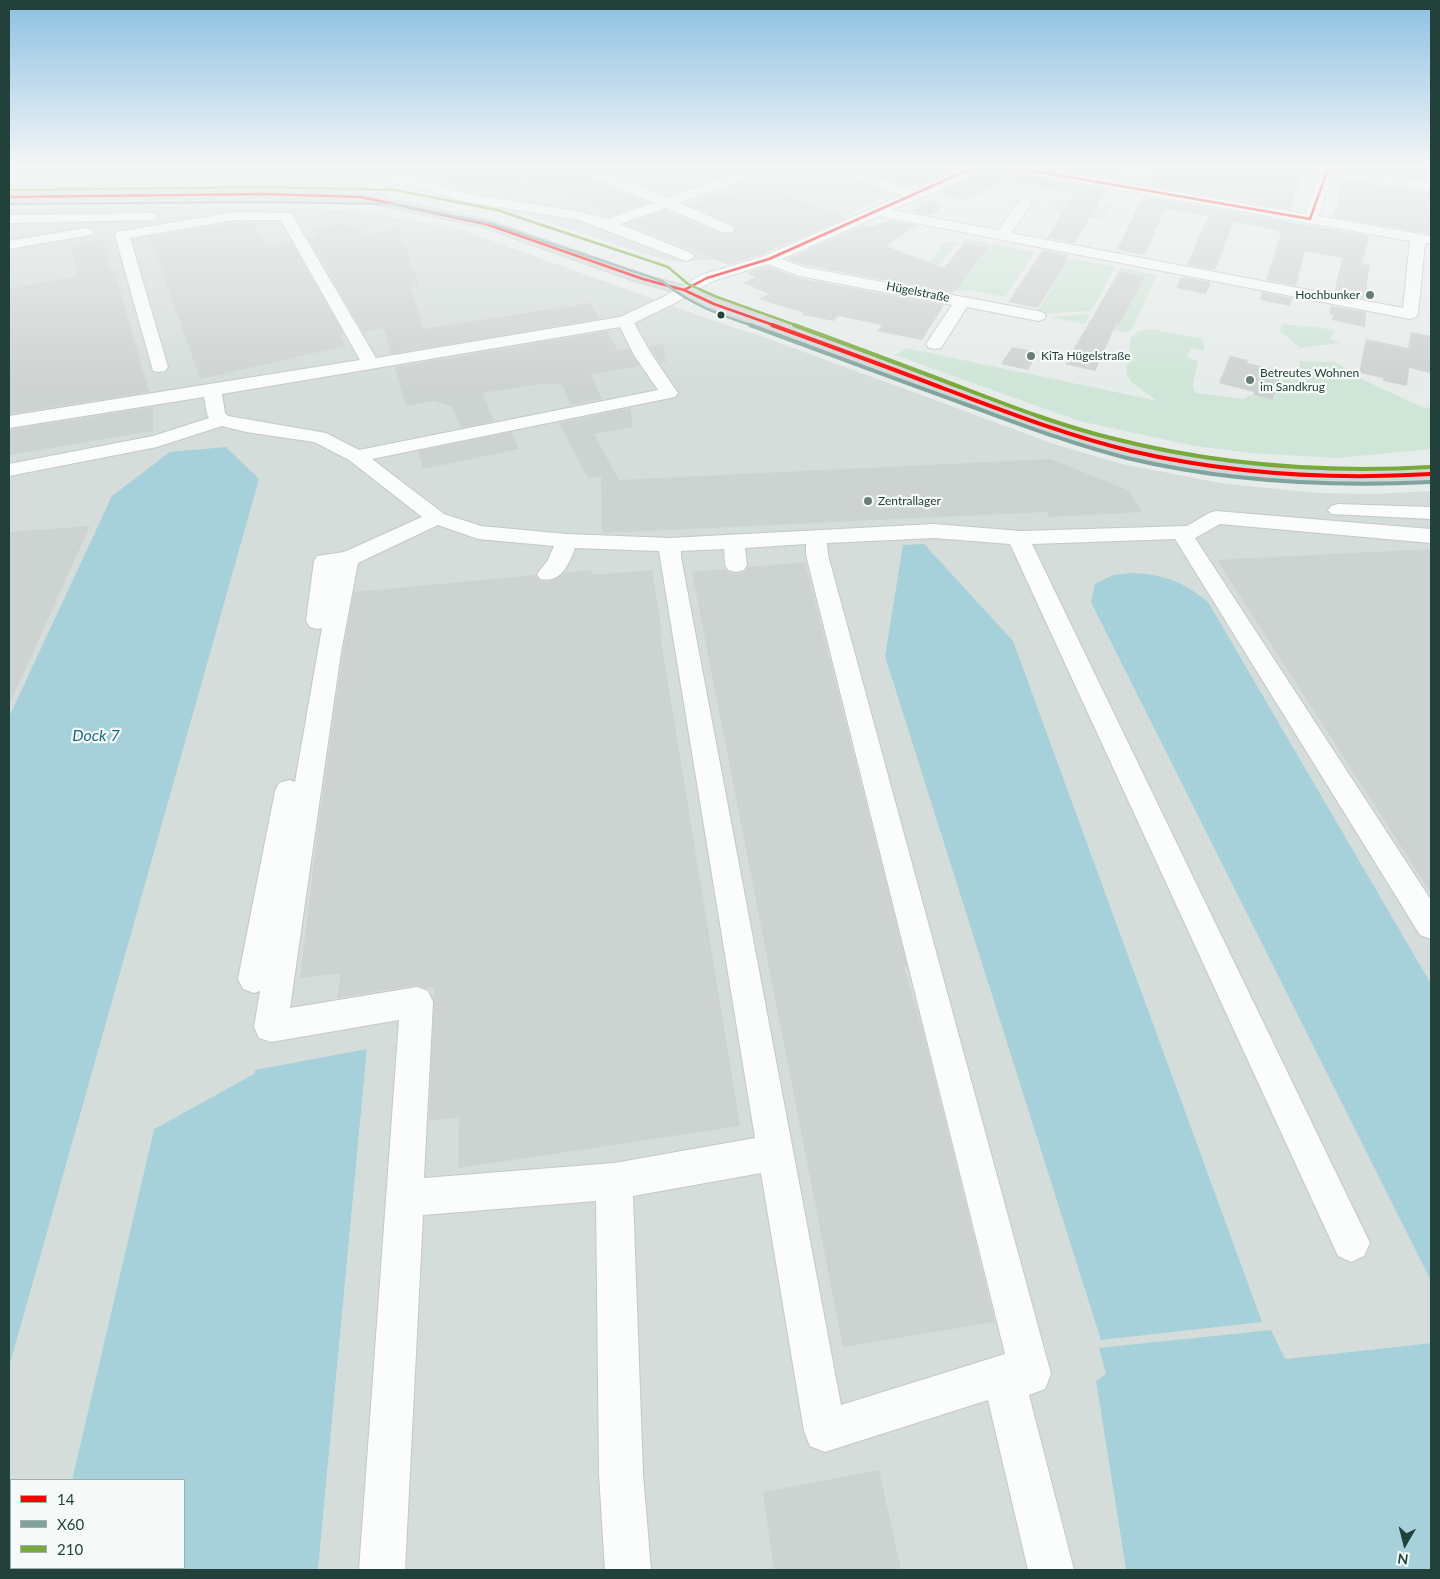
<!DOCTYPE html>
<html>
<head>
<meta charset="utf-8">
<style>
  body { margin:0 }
  #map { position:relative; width:1440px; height:1579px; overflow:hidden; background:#e6ecea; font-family:Lato,sans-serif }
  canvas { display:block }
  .frame { position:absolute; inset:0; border:10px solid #23413b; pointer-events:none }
  .legend { position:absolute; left:10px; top:1479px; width:175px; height:90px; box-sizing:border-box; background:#f5faf8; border:1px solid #a1b0ac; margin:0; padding:6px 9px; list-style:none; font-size:15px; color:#23413b }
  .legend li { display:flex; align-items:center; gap:10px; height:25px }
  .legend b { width:25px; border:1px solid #a1b0ac }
  .north { position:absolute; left:1380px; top:1519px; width:50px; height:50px; -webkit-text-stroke:4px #f5faf8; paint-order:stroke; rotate:188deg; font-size:14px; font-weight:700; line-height:20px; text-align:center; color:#23413b }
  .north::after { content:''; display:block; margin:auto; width:18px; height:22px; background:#23413b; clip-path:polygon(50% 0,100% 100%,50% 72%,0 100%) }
</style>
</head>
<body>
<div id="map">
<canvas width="1440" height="1579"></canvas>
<div class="frame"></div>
<ul class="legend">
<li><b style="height:6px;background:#f00"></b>14</li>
<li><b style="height:6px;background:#81a39e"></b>X60</li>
<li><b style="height:6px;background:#79a93a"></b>210</li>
</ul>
<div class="north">N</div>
</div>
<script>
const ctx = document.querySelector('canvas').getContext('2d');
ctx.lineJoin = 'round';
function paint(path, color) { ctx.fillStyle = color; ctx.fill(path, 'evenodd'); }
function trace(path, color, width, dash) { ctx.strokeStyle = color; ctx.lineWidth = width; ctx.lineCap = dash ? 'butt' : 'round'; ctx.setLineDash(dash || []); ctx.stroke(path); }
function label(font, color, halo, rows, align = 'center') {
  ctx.font = font + ' Lato,sans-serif'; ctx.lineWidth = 4.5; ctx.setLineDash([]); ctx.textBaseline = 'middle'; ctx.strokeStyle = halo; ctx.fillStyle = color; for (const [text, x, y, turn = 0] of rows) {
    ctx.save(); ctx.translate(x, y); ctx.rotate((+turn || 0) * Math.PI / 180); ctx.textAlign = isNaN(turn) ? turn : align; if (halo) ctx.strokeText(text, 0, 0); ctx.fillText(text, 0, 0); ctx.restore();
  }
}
paint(new Path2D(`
  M496 166H950L894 194 773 245 733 258 678 262 651 256 530 216 449 199 461 192 512 176Z
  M268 205 363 212 462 230 737 329 753 333 1054 444 1122 464 1226 484 1318 493 1375 494 1431 491V1343L1285 1359 1106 1374 1096 1381 1126 1570H318L367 1050 255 1074 154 1129 72 1480H11V1533L9 1542V209Z`), '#d4ddda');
paint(new Path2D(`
  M9 166H434L359 187 211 184 9 188Z
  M1060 198 1111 206 1103 220 1052 211Z
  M968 239 1035 252 1005 297 974 291H956L989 248 963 242Z
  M946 241 956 243 926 284 913 281Z
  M1041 253 1115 267 1091 311 1036 314 1068 262 1037 256Z
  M1122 268 1157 275 1131 331 1126 333 1089 323 1091 319 1119 325 1145 277 1119 271Z
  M1090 314 1085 324 1053 318 1055 316Z
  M1282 324 1317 327 1336 331 1330 338 1340 343 1300 348 1280 331Z
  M1152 329 1203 339 1204 351 1191 348 1187 357 1198 361 1193 384 1195 393 1244 399 1250 395 1274 400 1283 377 1300 380 1299 361 1335 362 1366 381 1424 408 1431 407V449L1337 458 1250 453 1195 446 1079 421 895 355 906 348 1158 401C1120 374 1124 383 1131 336L1137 334 1136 332Z`), '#cfe5d7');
paint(new Path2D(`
  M226 447 259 479 9 1367V717L112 496 170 452Z
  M924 544 1013 641 1262 1322 1101 1340 885 656 903 545Z
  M1130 573C1163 574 1182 581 1208 602L1431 984V1281L1091 602 1095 584 1113 575Z
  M367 1049 318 1570H9V1542L11 1533V1568H184V1480H72L154 1129 254 1074 255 1070Z
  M1271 1330 1285 1359 1431 1343V1570H1126L1096 1381 1106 1374 1099 1348Z`), '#a6d1db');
paint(new Path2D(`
  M486 166H556L647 203 615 214 527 177 476 193 463 190 441 179Z
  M871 166H926L947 173 919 186 871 170Z
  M985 166H998L1006 172 1106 189 1075 243 1047 238 1075 193 1006 181 964 201 939 192 969 178Z
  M1037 166H1119L1112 179Z
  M1158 166H1267L1302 174 1290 210 1149 185Z
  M1359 166H1431V181L1358 170Z
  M1356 182 1431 193V234L1333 217 1335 208H1337L1340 183Z
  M758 185 846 218 763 254 728 265 632 222 664 211 721 234H732L736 230 733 224 690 206 715 196 722 199Z
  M1143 196 1369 236 1362 264 1370 265 1367 281V299L1334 293 1342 258 1305 251 1296 286 1266 280 1281 232 1257 226 1234 222 1215 270 1187 265 1208 216 1165 209 1145 255 1117 250Z
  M936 199 941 208 931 215 909 211Z
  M889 220 917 225 886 246 944 268 964 243 989 247 956 291 954 290 952 293 804 265 787 259 864 225 871 227Z
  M243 222H253L265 246 291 241 344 335 340 336 346 346 200 379 150 236Z
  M346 223 348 227 360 226 364 234 399 230 419 285 411 286 423 329 591 303 599 319 391 354 384 328 363 332 308 238 317 236 312 229Z
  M103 239 111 270 114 269 149 392 9 414V289L77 276 70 245Z
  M1043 250 1068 255 1064 261 1067 262 1038 308 1008 302Z
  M768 266 799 278 944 305 922 340 877 331 882 325 838 316 834 321 802 315 804 313 759 299 769 294 743 283 755 277 746 273Z
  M1119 271 1145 277 1119 325 1116 324 1095 371 1065 364Z
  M1181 277 1211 282 1206 294 1176 288Z
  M1262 292 1292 298 1290 306 1260 300Z
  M1331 306 1366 312 1365 327 1332 320 1333 315 1329 314Z
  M607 331 618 350 629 349 639 366 591 375 602 399 571 405 562 385 544 383 482 393 494 421 461 428 451 406 433 401 406 406 395 367Z
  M1411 332 1431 336V373L1409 368 1407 386 1383 381V378L1359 373 1366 339 1408 348Z
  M663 344 666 362 660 363 649 346Z
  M1012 347 1038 352 1028 370 1001 364Z
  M1230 356 1248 360 1247 363 1283 371 1273 400 1253 395 1254 392 1219 383Z
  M153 407V431L9 455V430Z
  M630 408 633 427 594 434 619 480 1051 459 1128 490 1142 512 1049 517 1047 512 602 533 601 476 588 478 559 423Z
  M511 432 519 449 423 469 418 451Z
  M90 526 9 705V532Z
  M1431 549V893L1217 560Z
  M805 562 907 966 904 967 920 1021 995 1322 843 1347 692 572 725 569 728 572 736 574 744 572 748 567Z
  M592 570 593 575 652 570 662 633 660 634 740 1126 458 1168 459 1117 429 1121 434 987 425 988 417 985 337 998 341 973 300 978 319 820 343 652 354 592 536 575 540 581 548 582 554 580 564 573Z
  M879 1470 901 1570H774L763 1492Z`), '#cdd3d1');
const minor = new Path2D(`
  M434 166H454L453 169 417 179 469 194 581 212 607 219 654 203 582 172 580 169 582 166H602L599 169 667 198 734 174H744L746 177 744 180 679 203 732 226 734 229 732 232H722L666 208 620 224 691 253 694 256 691 259 686 261 579 220 467 202 402 183 385 188 361 201 354 197 375 182Z
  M823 166H841L914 190 968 166H983C976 177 909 202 892 210L998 230 1020 200 1025 199 1032 203 1011 233 1403 308 1410 241 1006 170 1000 166H1027L1305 214 1319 174 1289 170 1284 169 1283 166H1335V169L1431 183V191L1332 176 1318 216 1431 236V244L1425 243 1418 314 1416 317 1410 319 879 216 782 259 803 267 1038 311 1044 313 1046 316 1044 319 1038 321 967 307 941 348 935 349 929 348 926 344 952 305 799 276 768 264 713 281 675 303 634 323 652 355 678 393 675 397 372 459 444 514 481 526 567 534 670 538 934 524 1021 531 1187 526 1209 513 1216 511 1431 529V543L1220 524 1195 538 1431 900V939L1420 935 1175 539 1032 544 1370 1243 1364 1256 1351 1262 1338 1256 1010 544 934 538 827 543 828 555 1051 1374 1045 1389 1029 1395 1074 1570H1028L988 1400 825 1452 810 1446 804 1431 761 1173 633 1196 643 1474 651 1570H605L599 1474 596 1201 423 1215 405 1570H359L399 1020 271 1042 259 1038 254 1027 260 991 254 993 243 989 238 979 275 791 279 783 289 780 295 782 322 628 318 629 310 627 306 621 314 561 317 556 344 552 422 517 349 460 314 442 246 432 222 426 157 447 9 476V464L153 436 209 418 207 414 204 397 9 428V416L360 360 281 220H234L130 238 168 367 165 371 159 372 153 371 115 235 117 232 234 212 291 213 376 358 620 317 663 297 701 275 764 256 902 195 824 169ZM620 327 634 355 658 390 359 450 326 433 228 416 225 413 222 394ZM438 525 478 539 554 546 548 560 537 574 540 579C561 584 569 564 575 548L659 551 755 1138 614 1163 424 1178 433 1002 428 991 417 987 290 1008 341 652 358 563ZM806 544V555L1005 1354 841 1405 681 557V551L724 549 725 565 728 570 736 572 744 570 747 565 745 548Z
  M150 213 155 214 157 217 155 220 9 223V215Z
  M86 228 91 229 93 232 91 235 9 249V241Z
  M1338 504 1431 507V519L1331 514 1328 510 1331 506Z`);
const major = new Path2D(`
  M264 190 380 193 385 194 386 198 491 221 649 276 690 287 720 301C797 329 874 357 951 385 1010 407 1069 430 1130 445 1229 468 1330 476 1431 468V480C1321 490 1209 478 1102 450 1046 435 992 413 938 393 862 364 785 336 708 307L678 293 637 282 482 227 359 201 264 198 9 201V193Z`);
trace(minor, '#c3c9c7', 2);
trace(major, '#c2cbc9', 2);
paint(minor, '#fbfcfc');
paint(major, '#ced7d5');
trace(new Path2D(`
  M1006 166 1310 219
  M9 197 264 194 361 197 486 224 643 279 684 290 714 304 776 326
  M1310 219 1329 166
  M684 290 707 278 769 259 977 166`), '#f00', 2.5);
trace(new Path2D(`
  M772 325C830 346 888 367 945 389 1007 412 1068 436 1131 451 1230 474 1330 480 1431 474`), '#f00', 4);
trace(new Path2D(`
  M9 204 264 202 393 204 493 224 662 281C691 305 718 314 753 326`), '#81a39e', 2.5);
trace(new Path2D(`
  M750 325C821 351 892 378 962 403 1017 423 1071 444 1127 458 1227 482 1329 487 1431 482`), '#81a39e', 4);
trace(new Path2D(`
  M9 190 264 187 395 190 497 210 668 267 688 284 717 297 798 326`), '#79a93a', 2.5);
trace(new Path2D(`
  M794 325C852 346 910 368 968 390 1015 408 1062 426 1111 438 1216 465 1323 473 1430 467`), '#79a93a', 4);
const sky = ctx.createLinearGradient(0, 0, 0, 387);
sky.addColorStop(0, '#8dc0e3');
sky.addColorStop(0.43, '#f4f6f6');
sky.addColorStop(1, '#f4f6f600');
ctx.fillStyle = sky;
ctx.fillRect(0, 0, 1440, 387);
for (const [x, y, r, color] of [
  [1370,295,5,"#677d78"],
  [721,315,4.5,"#23413b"],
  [1031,356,5,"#677d78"],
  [1250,380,5,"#677d78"],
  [868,501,5,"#677d78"]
]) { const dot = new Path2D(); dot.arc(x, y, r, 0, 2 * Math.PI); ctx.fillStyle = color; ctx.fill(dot); trace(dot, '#f5faf8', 2); }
label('12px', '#23413b', '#f5faf8', [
  ["Hügelstraße",918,292,11]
]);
label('12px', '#23413b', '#f5faf8', [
  ["Hochbunker",1360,295,"right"],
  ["KiTa Hügelstraße",1041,356],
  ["Betreutes Wohnen",1260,373],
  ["im Sandkrug",1260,387],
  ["Zentrallager",878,501]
], 'left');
label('italic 16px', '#196981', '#f5faf8', [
  ["Dock 7",96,736]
]);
</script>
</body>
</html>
